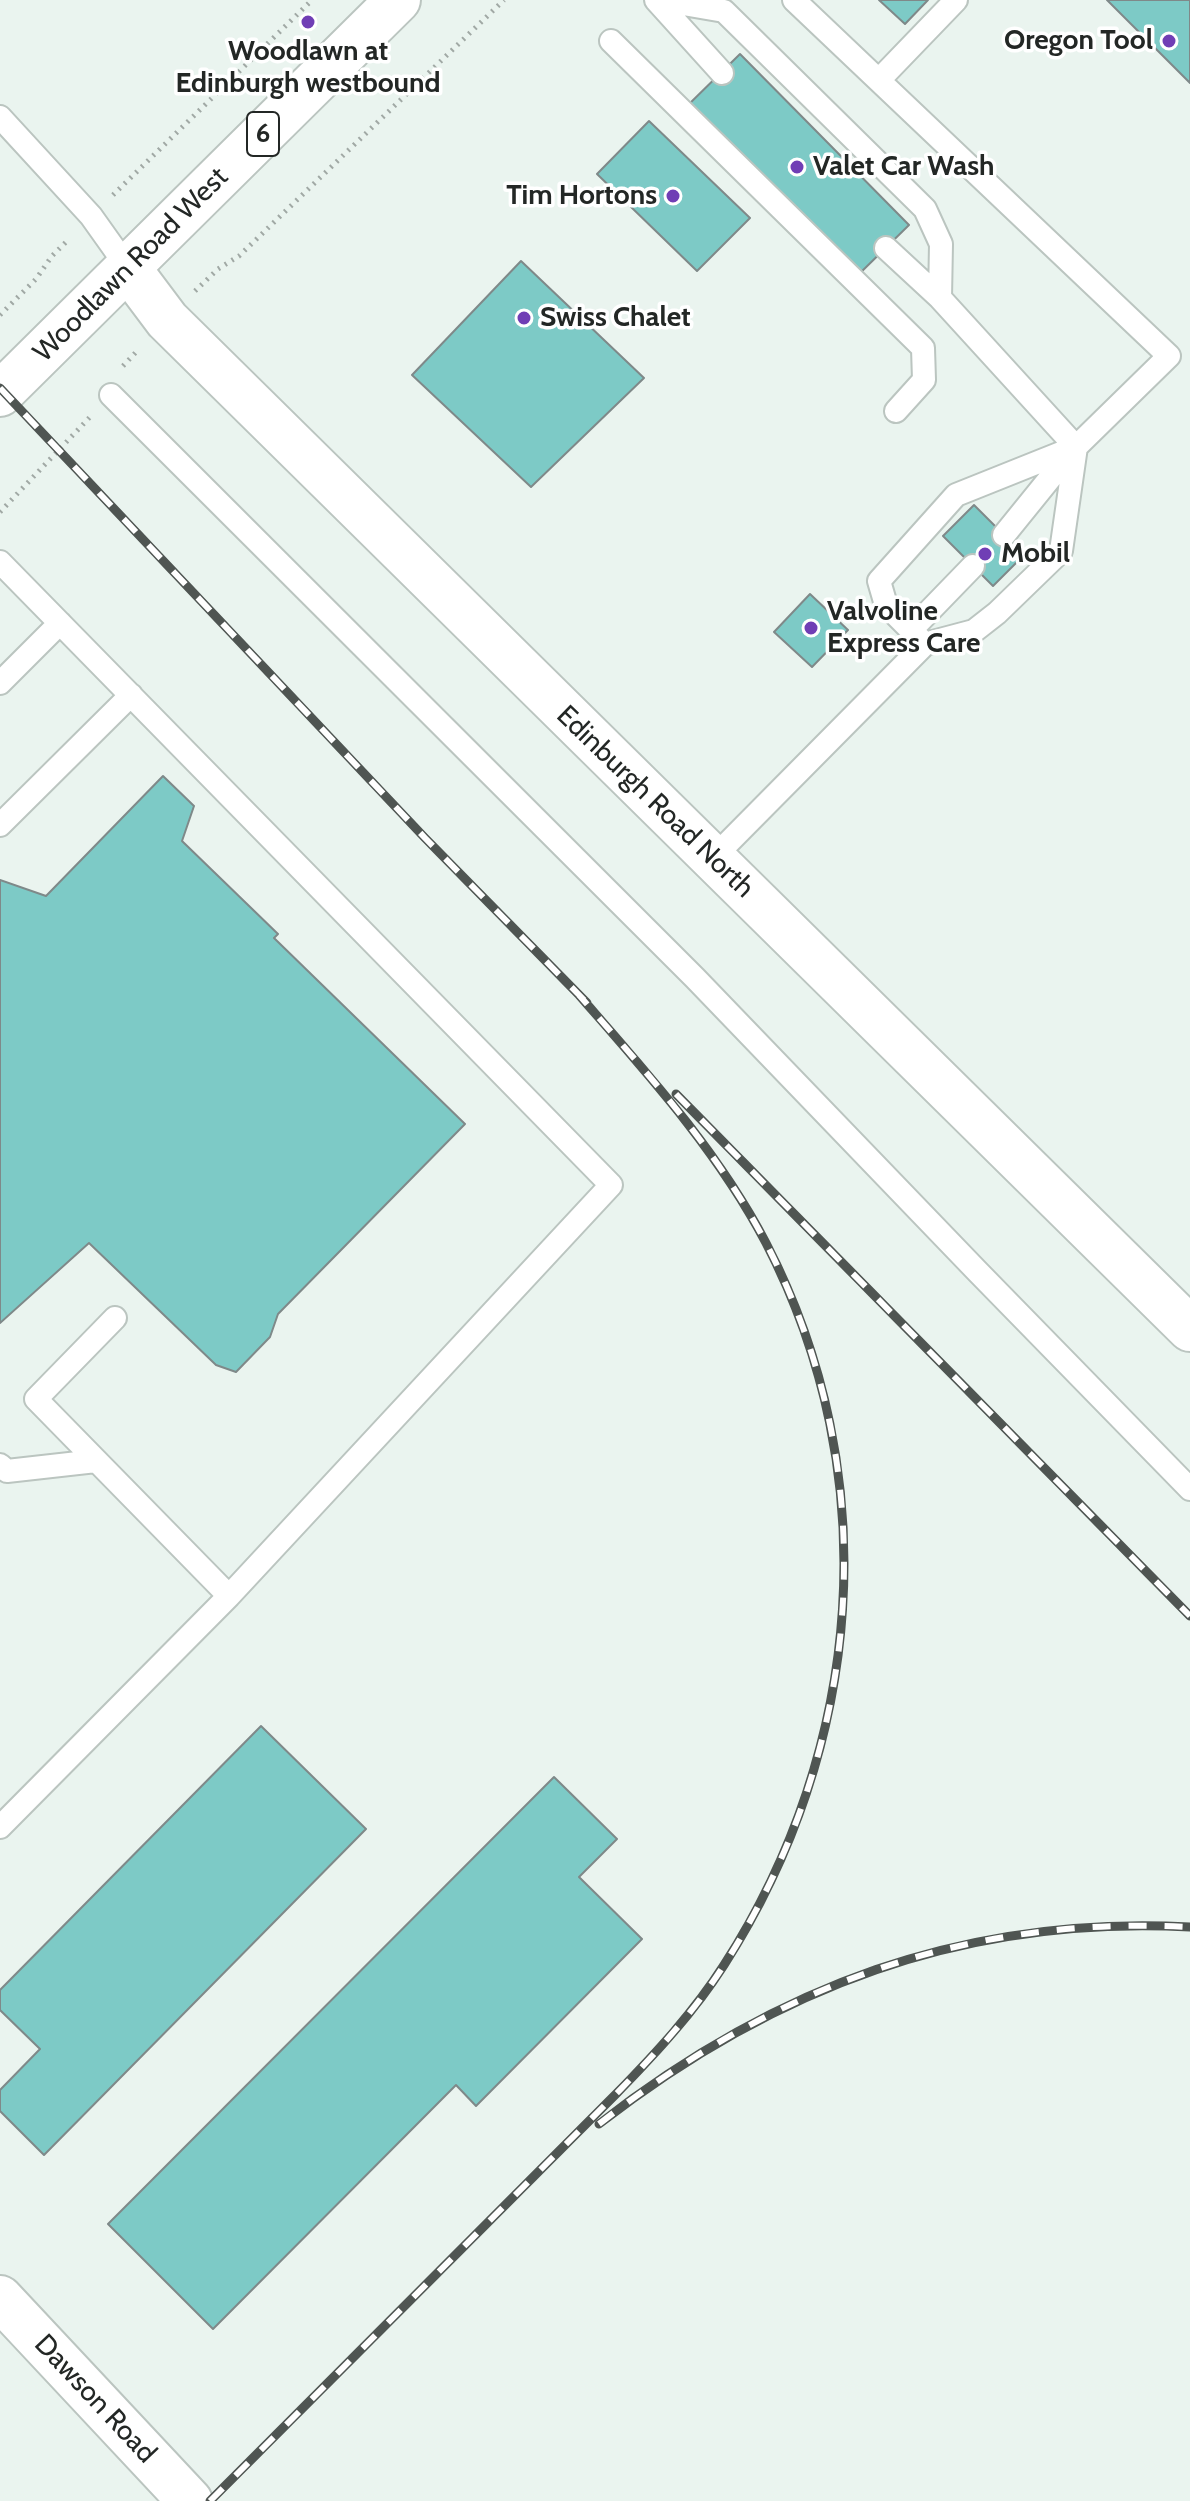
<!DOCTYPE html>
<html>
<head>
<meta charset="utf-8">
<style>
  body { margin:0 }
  canvas { display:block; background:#eaf4ef }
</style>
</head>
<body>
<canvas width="1190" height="2501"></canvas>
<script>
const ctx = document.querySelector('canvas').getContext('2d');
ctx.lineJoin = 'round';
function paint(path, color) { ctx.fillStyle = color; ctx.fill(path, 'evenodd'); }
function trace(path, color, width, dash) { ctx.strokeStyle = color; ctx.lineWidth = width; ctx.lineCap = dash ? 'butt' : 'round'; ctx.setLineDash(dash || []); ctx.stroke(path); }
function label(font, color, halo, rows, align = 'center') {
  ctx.font = font + ' Cabin,sans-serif'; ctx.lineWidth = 7; ctx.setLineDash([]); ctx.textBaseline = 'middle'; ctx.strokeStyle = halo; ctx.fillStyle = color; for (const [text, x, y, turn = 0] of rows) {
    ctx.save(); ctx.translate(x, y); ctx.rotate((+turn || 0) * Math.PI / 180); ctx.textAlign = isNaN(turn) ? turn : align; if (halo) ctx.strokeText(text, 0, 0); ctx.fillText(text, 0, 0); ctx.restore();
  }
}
const building = new Path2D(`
  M879 0H928L905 24Z
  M1107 0H1190V83Z
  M740 54 909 225 854 279 684 109Z
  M649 121 750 218 697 271 597 174Z
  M521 261 644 378 531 487 412 375Z
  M974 505 1024 555 993 586 943 536Z
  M810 594 848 630 812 667 774 632Z
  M163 776 194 806 182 841 278 934 274 938 465 1124 278 1314 270 1337 236 1372 216 1365 89 1243 0 1323V880L46 896Z
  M261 1726 366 1829 44 2155 0 2111V2090L40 2049 0 2010V1990Z
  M554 1777 617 1839 579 1877 642 1939 476 2106 456 2085 213 2329 108 2224Z`);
paint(building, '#7dcac6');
trace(building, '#7f8989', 2);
const lane = new Path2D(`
  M656 0 722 73
  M660 0 724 11 925 209 941 244 940 298
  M611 41 923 348 924 380 896 411
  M879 80 956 0
  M0 117 91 216 128 268
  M886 248 940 298 1076 447
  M111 395 695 978 978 1272 1190 1489
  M1004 535 1072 451
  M0 562 611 1185 229 1596 0 1827
  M911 630 973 566
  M925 644 886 605 879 581 956 495 1076 447
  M0 683 60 623
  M0 825 131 695
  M713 858 925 644 974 631 997 613 1061 551 1076 447 1169 356 794 0
  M115 1318 36 1399 229 1596
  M0 1465 7 1471 96 1461`);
const street = new Path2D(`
  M0 2298 190 2501`);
const secondary = new Path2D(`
  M128 268 167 320 1190 1329`);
const primary = new Path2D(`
  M0 394 398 0`);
trace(lane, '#bbc5c0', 26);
trace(street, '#bbc5c0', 48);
trace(secondary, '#bbc5c0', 48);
trace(primary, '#bbc5c0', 48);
trace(new Path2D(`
  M113 195 312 0
  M195 291 218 269 239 256 504 0
  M0 315 36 279 52 256 69 239
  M123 366 138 350
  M0 512 90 417`), '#a1a9a5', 5, [2, 6]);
trace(lane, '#fff', 22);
trace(street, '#fff', 44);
trace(secondary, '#fff', 44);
trace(primary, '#fff', 44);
const rail = new Path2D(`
  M0 388 425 838 587 1003
  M676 1094 1190 1616
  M599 2124C775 1987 965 1915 1190 1927
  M210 2501 617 2093C656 2053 694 2012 724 1965 864 1747 886 1475 766 1243 718 1151 647 1073 579 995`);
trace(rail, '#4f5552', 9);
trace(rail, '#fff', 6, [18]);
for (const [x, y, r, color] of [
  [308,22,8,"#703eb5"],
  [1169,41,8,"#703eb5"],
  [797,167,8,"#703eb5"],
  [673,196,8,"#703eb5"],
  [524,318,8,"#703eb5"],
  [985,554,8,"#703eb5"],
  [811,628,8,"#703eb5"]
]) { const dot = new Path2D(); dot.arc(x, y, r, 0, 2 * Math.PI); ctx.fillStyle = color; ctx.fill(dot); trace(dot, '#fff', 3); }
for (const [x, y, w] of [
  [263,134,32]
]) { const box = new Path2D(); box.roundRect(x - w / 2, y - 22, w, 44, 6); ctx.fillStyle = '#fff'; ctx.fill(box); trace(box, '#232725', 2); }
label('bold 26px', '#232725', null, [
  ["6",263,134]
]);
label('bold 28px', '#232725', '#fff', [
  ["Oregon Tool",1153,41,"right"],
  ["Woodlawn at",308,52,"center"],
  ["Edinburgh westbound",308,84,"center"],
  ["Valet Car Wash",813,167],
  ["Tim Hortons",657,196,"right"],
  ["Swiss Chalet",540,318],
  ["Mobil",1001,554],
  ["Valvoline",827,612],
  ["Express Care",827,644]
], 'left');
label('28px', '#232725', '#fff', [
  ["Woodlawn Road West",131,265,-45],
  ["Edinburgh Road North",655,802,44],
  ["Dawson Road",95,2399,47]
]);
</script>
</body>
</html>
